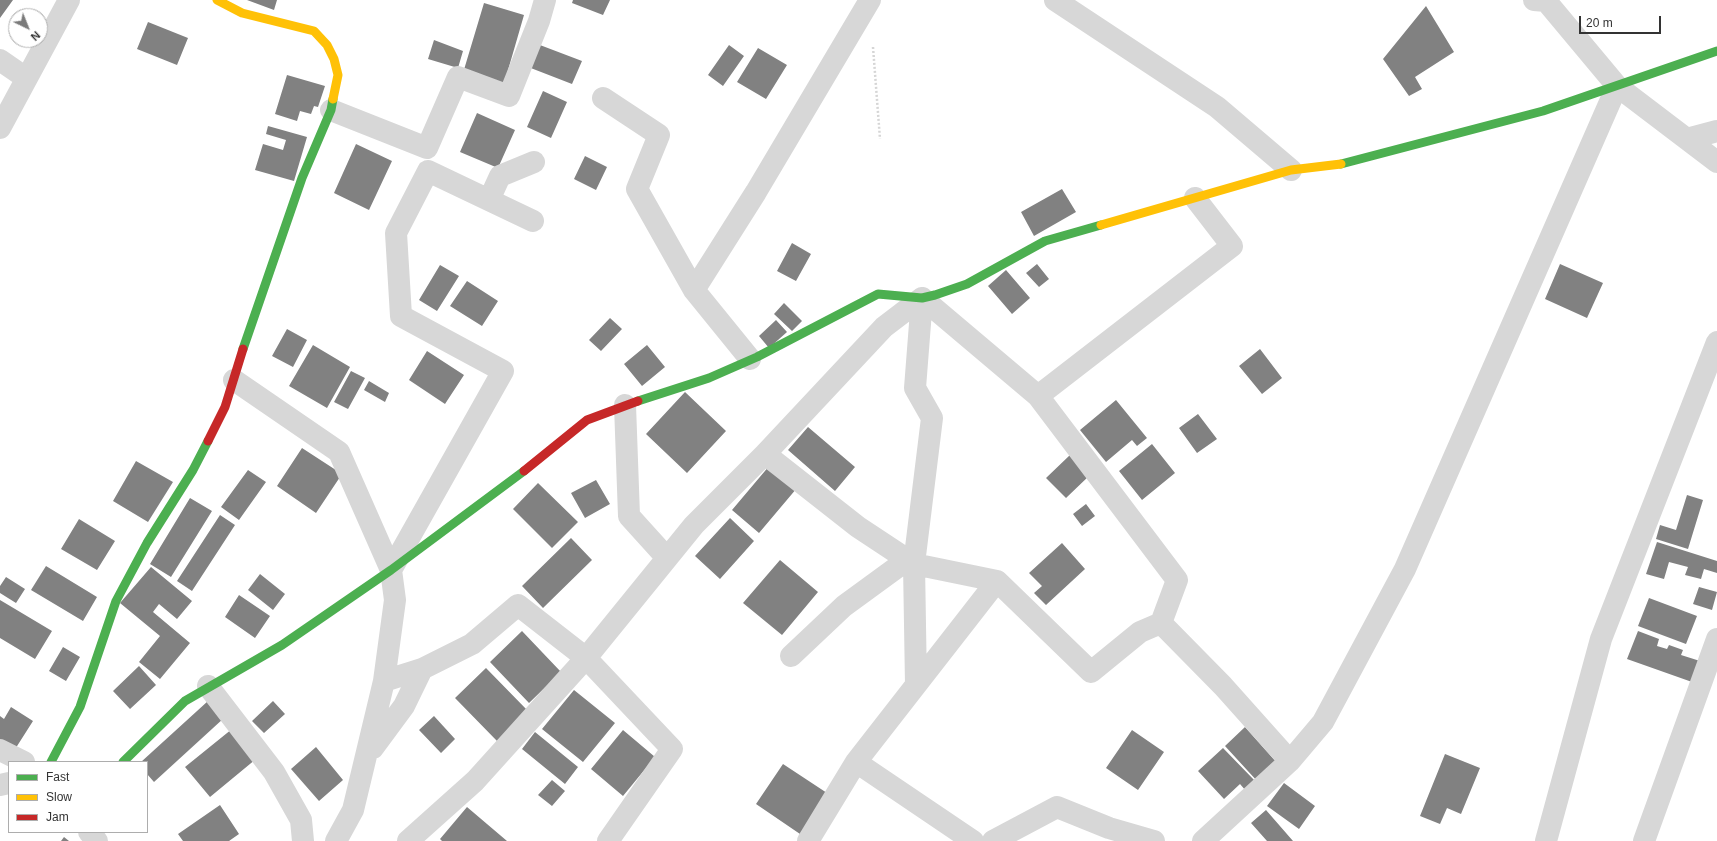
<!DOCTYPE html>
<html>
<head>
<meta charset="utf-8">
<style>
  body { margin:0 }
  #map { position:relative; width:1717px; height:841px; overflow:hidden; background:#fff; font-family:Arial,sans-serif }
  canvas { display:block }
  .legend { position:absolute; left:8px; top:761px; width:140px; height:72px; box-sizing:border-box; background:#fff; border:1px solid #adadad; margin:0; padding:5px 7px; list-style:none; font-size:12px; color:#333 }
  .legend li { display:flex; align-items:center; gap:8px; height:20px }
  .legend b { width:20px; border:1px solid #adadad }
  .north { position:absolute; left:8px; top:8px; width:40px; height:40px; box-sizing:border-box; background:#fff; border:1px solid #adadad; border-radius:50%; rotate:137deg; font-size:11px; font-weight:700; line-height:16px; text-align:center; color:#333 }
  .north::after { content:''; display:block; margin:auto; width:14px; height:18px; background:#7a7a7a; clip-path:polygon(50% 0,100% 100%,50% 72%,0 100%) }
  .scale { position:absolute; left:1579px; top:16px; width:82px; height:18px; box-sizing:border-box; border:2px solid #333; border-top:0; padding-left:5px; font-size:12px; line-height:14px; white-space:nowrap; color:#333; -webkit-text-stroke:3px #fff; paint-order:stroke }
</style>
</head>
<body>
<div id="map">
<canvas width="1717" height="841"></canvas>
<ul class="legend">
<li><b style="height:5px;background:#4caf50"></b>Fast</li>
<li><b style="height:5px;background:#ffc107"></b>Slow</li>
<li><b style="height:5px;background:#c62828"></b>Jam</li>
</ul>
<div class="north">N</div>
<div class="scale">20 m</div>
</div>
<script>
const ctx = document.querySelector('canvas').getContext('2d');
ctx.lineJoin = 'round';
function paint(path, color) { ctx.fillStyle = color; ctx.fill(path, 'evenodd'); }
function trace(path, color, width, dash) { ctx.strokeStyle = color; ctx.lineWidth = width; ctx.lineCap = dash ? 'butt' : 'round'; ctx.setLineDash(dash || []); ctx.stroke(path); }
paint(new Path2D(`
  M0 0H13L0 18Z
  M247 0H277L274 10Z
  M573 0H610L603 15 572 3Z
  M484 3 524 15 504 84 463 73Z
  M1426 6 1454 52 1415 77 1422 89 1409 96 1383 59Z
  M148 22 188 38 177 65 137 49Z
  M434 40 463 51 458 68 428 59Z
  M532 42 582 61 572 84 523 65Z
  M729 45 744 56 723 86 708 75Z
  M758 48 787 65 766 99 737 82Z
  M287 75 325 86 318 107 314 106 311 114 300 111 297 121 275 114Z
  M543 91 567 102 551 138 527 127Z
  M477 113 515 130 498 168 460 152Z
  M268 126 307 137 294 181 255 170 263 144 283 150 286 140 266 134Z
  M356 144 392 161 369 210 334 193Z
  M585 156 607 167 596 190 574 179Z
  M1062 189 1076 212 1034 236 1021 212Z
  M792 243 811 254 796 281 777 271Z
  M1037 264 1049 279 1039 287 1026 273Z
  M1560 264 1603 283 1587 318 1545 299Z
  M440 265 459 276 437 311 419 300Z
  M1006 270 1030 298 1012 314 988 286Z
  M467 281 498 301 482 326 450 306Z
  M784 303 802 321 792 331 774 314Z
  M610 318 622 329 601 351 589 340Z
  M776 320 787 332 769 348 759 336Z
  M287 329 307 340 293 367 272 356Z
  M313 345 350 367 327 408 289 386Z
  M647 345 665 367 642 386 624 364Z
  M1260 349 1282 378 1262 394 1239 366Z
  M427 351 464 375 445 404 409 380Z
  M351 371 365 378 348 409 334 402Z
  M369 381 389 393 385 402 364 390Z
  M685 392 726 431 687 473 646 434Z
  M1116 400 1147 438 1137 446 1132 440 1106 462 1080 430Z
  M1198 414 1217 439 1197 453 1179 428Z
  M808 427 855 467 835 491 788 450Z
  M1152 444 1175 473 1142 500 1119 471Z
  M302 448 342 474 316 513 277 486Z
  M1070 455 1090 475 1066 498 1046 478Z
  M136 461 173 482 148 522 113 501Z
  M770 465 797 488 759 533 732 510Z
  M248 470 266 482 239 520 221 507Z
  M596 480 610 504 585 518 571 493Z
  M538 483 578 522 552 548 513 509Z
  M1687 495 1703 500 1688 549 1656 539 1660 525 1676 530Z
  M190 498 212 511 171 577 150 564Z
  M1086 504 1095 516 1082 526 1073 514Z
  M220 515 235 525 192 591 177 581Z
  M730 518 754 541 720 579 695 556Z
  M79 519 115 541 97 570 61 549Z
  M571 538 592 560 543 608 522 586Z
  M1657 542 1717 561V573L1704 569 1701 579 1685 575 1688 567 1669 562 1664 579 1646 574Z
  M1062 543 1085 569 1046 605 1034 593 1042 586 1029 573Z
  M780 560 818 592 782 635 743 603Z
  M46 566 97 597 83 621 31 590Z
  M151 567 192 601 177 619 159 604 153 612 190 643 160 679 139 662 160 636 120 603Z
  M260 574 285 594 273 610 248 590Z
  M6 577 25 589 16 603 0 593V586Z
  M1699 587 1717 592 1712 610 1693 604Z
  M239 595 270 616 255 638 225 617Z
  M1649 598 1697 616 1686 644 1638 626Z
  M0 600 52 631 35 659 0 638Z
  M522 631 561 672 529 703 490 662Z
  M1638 631 1659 639 1657 646 1667 649 1669 645 1683 650 1681 655 1700 661 1692 682 1627 659Z
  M63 647 80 657 66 681 49 671Z
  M139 666 156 685 130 709 113 691Z
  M486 668 528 711 497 741 455 698Z
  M574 690 615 723 583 762 542 729Z
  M208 701 224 718 154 782 147 774V762H141Z
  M273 701 285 714 264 733 252 721Z
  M11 707 33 721 12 754 0 747V716L4 719Z
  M434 716 455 739 441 753 419 730Z
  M1245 727 1278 764 1258 782 1225 746Z
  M232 729 256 759 210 797 185 767Z
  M623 730 655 757 623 796 591 769Z
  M1132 730 1164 752 1138 790 1106 768Z
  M535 732 578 767 565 784 522 749Z
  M316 747 343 780 319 801 291 769Z
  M1223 748 1256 782 1246 791 1240 784 1224 799 1198 771Z
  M1445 754 1480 768 1461 814 1447 808 1440 824 1420 816Z
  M783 764 827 793 800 834 756 804Z
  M552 780 565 791 552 806 538 795Z
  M1284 783 1315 806 1299 829 1267 806Z
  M220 805 239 834 229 841H183L178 834Z
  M467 807 507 841H442L440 839Z
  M1266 810 1293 841H1267L1251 823Z
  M64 837 69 841H61Z`), '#818181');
trace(new Path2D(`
  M873 47 880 139`), '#d6d6d6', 2.5, [2, 2]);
trace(new Path2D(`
  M1055 0 1217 107 1291 170
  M1534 0 1546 1 1617 86 1717 162
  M0 60 26 78
  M603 98 659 135 637 189 694 290 750 359
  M331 110 427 148 458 77 509 96 539 21 545 0
  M0 128 69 0
  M1687 139 1717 131
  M489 200 500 176 534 162
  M694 290 756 192 870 0
  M922 298 1038 396 1177 580 1161 623
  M234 380 339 452 391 570 395 600 384 681 353 810 336 841
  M1038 396 1232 246 1195 198
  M625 405 629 516 667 558
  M765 454 858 527 914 564 997 581 1091 672 1140 632 1161 623 1223 686 1290 761
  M391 570 503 371 401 316 396 233 428 171 533 221
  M791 656 844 606 907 560
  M384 681 422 669 472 644 518 605 586 658 672 749 608 841
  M916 685 914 564 932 418 915 388 922 298
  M208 686 274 772 301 820 303 841
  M373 748 404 706 422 669
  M0 750 24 762
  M856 762 973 841
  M0 785 9 783
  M89 832 97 841
  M408 841 475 781 586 658 694 525 765 454 884 327 922 298
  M808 841 856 762 997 581
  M993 841 1057 807 1109 828 1154 841
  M1203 841 1290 761 1323 722 1405 569 1617 86
  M1546 841 1601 639 1717 342
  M1644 841 1717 639`), '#d7d7d7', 22);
trace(new Path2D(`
  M1341 164 1543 111 1717 51
  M243 349 302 178 331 110 333 99
  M638 401 709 378 757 357 878 294 922 298 935 295 967 284 1045 241 1101 225
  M51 762 80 707 116 601 147 543 193 470 208 441
  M123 762 185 701 282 645 391 570 524 471`), '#4caf50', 9);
trace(new Path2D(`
  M217 0 242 13 314 31 327 45 334 59 338 75 333 99
  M1101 225 1291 170 1341 164`), '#ffc107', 9);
trace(new Path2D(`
  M208 441 225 407 243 349
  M524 471 587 420 638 401`), '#c62828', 9);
</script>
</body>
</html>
